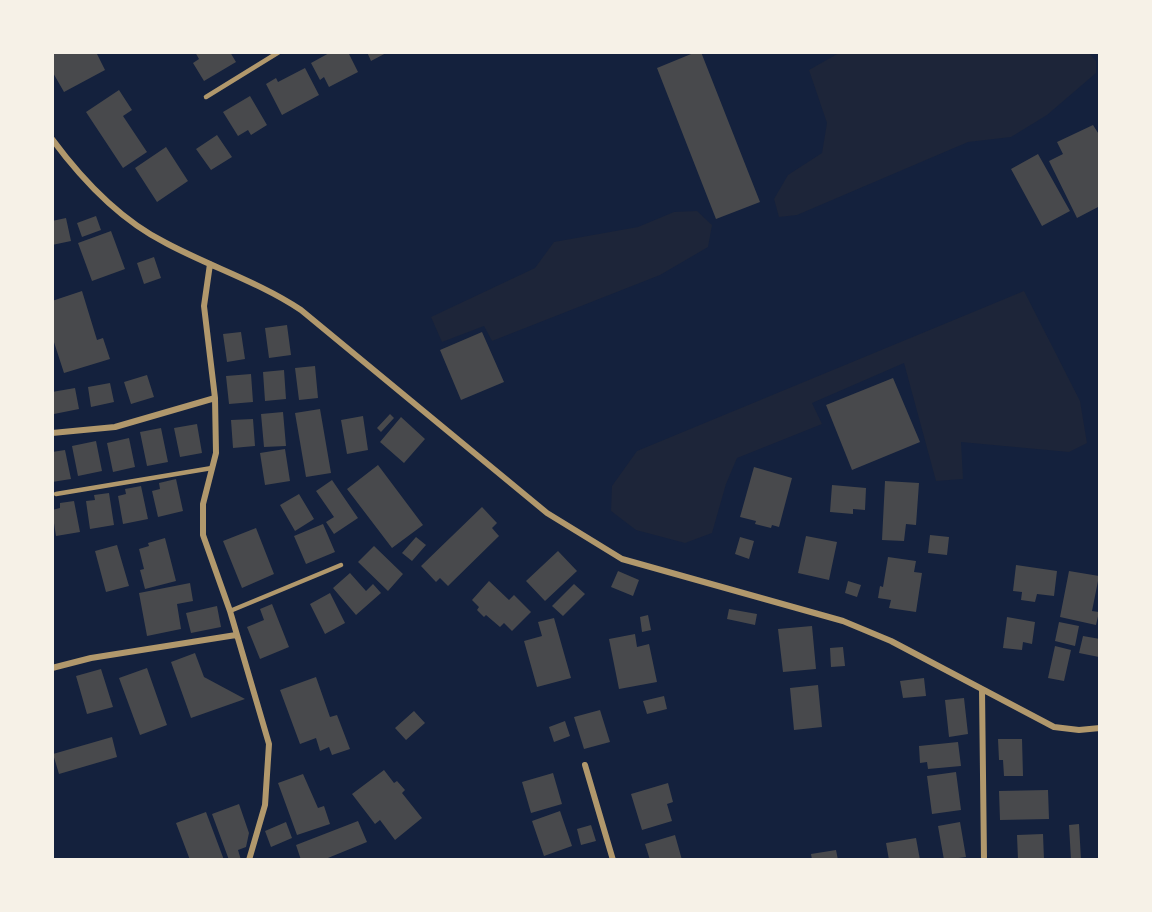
<!DOCTYPE html>
<html>
<head>
<meta charset="utf-8">
<style>
  body { margin:0 }
  #map { position:relative; width:1152px; height:912px; overflow:hidden; background:#14213d; font-family:"Noto Sans",sans-serif }
  canvas { display:block }
  .frame { position:absolute; inset:0; border:54px solid #f6f1e7; pointer-events:none }
</style>
</head>
<body>
<div id="map">
<canvas width="1152" height="912"></canvas>
<div class="frame"></div>
</div>
<script>
const ctx = document.querySelector('canvas').getContext('2d');
ctx.lineJoin = 'round';
function paint(path, color) { ctx.fillStyle = color; ctx.fill(path, 'evenodd'); }
function trace(path, color, width, dash) { ctx.strokeStyle = color; ctx.lineWidth = width; ctx.lineCap = dash ? 'butt' : 'round'; ctx.setLineDash(dash || []); ctx.stroke(path); }
paint(new Path2D(`
  M1089 53 1096 61V73L1047 115 1011 137 968 142 797 215 779 217 774 199 788 175 822 153 827 123 809 70 839 53Z
  M697 211 712 225 708 247 660 275 492 341 484 326 442 342 431 317 535 268 554 242 638 227 674 212Z
  M1024 291 1080 401 1087 443 1069 452 961 442 963 479 936 481 904 363 812 403 822 424 737 458 726 484 712 533 685 543 636 530 611 511 612 486 637 451Z`), '#1d2539');
paint(new Path2D(`
  M52 52H96L105 70 64 92 52 71Z
  M195 52H230L236 62 204 81 193 63 199 59Z
  M331 52H348L358 72 329 87 324 77 320 80 311 63Z
  M367 52H388L371 61Z
  M696 52H701L760 202 716 219 657 68Z
  M305 68 319 95 282 115 266 84 276 78 278 82Z
  M119 90 132 110 123 116 147 152 123 168 86 112Z
  M250 96 267 125 251 135 248 130 238 136 223 112Z
  M1093 125 1100 136V206L1077 218 1049 161 1063 154 1057 142Z
  M217 135 232 157 211 170 196 149Z
  M166 147 188 181 157 202 135 168Z
  M1038 154 1070 211 1042 226 1011 169Z
  M96 216 101 230 82 237 77 223Z
  M66 218 71 241 52 245V221Z
  M111 231 125 269 92 281 78 243Z
  M154 257 161 278 144 284 137 263Z
  M82 291 97 340 103 338 110 359 64 373 52 336V301Z
  M287 325 291 355 269 358 265 328Z
  M241 332 245 359 227 362 223 334Z
  M482 332 504 382 461 400 440 350Z
  M315 366 318 398 299 400 295 368Z
  M284 370 286 399 265 401 263 372Z
  M251 374 253 402 229 404 226 376Z
  M147 375 154 397 131 404 124 382Z
  M893 378 920 442 852 470 826 405Z
  M110 383 114 402 91 407 88 387Z
  M75 388 79 409 54 414 52 392Z
  M320 409 331 473 306 477 295 413Z
  M283 412 286 446 264 447 261 414Z
  M390 414 394 418 381 432 377 428Z
  M363 416 368 450 347 454 341 420Z
  M401 417 425 439 404 463 380 442Z
  M253 419 255 446 233 448 231 420Z
  M197 424 202 453 180 457 174 428Z
  M161 428 168 462 147 466 140 432Z
  M129 438 135 467 113 472 107 443Z
  M96 441 102 471 78 476 72 446Z
  M285 449 290 481 265 485 260 453Z
  M65 450 71 479 52 482V452Z
  M378 465 423 525 392 548 347 489Z
  M754 467 792 478 779 527 772 525 771 528 755 524 756 521 740 517Z
  M176 479 183 511 158 517 152 491 160 489 159 483Z
  M332 480 358 518 334 534 326 522 334 517 316 491Z
  M885 481 919 483 916 525 906 524 904 541 882 540Z
  M832 485 866 488 865 510 853 509V514L830 512Z
  M141 486 148 519 123 524 118 496 126 494 125 489Z
  M109 493 114 525 90 529 86 501 95 500 94 495Z
  M299 494 314 519 295 531 280 505Z
  M74 501 80 532 56 536 52 510 60 508V503Z
  M482 507 497 523 492 528 499 536 448 586 440 578 436 582 421 566Z
  M323 524 335 552 306 564 294 536Z
  M256 528 274 574 242 588 223 541Z
  M930 535 949 537 947 555 928 553Z
  M806 536 837 542 829 580 798 573Z
  M416 537 426 545 412 561 402 553Z
  M740 537 754 541 749 559 735 554Z
  M165 538 176 581 145 589 140 570 144 569 139 549 149 546 148 543Z
  M117 545 129 586 106 592 95 551Z
  M374 546 403 574 388 591 358 562Z
  M558 551 577 571 545 601 526 581Z
  M888 557 916 561 914 572 922 573 916 612 889 608 891 600 878 598 880 586 883 587Z
  M1016 565 1057 571 1054 596 1037 594 1035 602 1021 600 1022 592 1013 591Z
  M618 571 639 580 633 596 611 587Z
  M1069 571 1099 576 1092 611 1099 612 1096 625 1060 617Z
  M350 573 366 591 373 584 381 593 356 615 333 588Z
  M489 581 509 600 514 595 531 612 512 631 504 623 500 627 486 615 484 617 477 610 479 607 472 600Z
  M848 581 861 585 857 597 845 593Z
  M190 583 193 601 177 604 181 629 147 636 139 593Z
  M574 584 585 594 563 616 552 606Z
  M330 593 345 623 325 634 310 604Z
  M272 604 289 647 260 659 247 627 264 620 260 609Z
  M217 606 221 627 191 633 186 613Z
  M729 609 757 614 755 625 727 619Z
  M648 615 651 630 642 632 640 617Z
  M1007 617 1035 622 1032 644 1023 642 1022 650 1003 648Z
  M554 618 571 678 537 687 524 641 542 636 538 622Z
  M1059 622 1079 626 1075 646 1055 641Z
  M812 626 816 669 783 672 778 629Z
  M635 634 637 647 649 644 657 682 619 689 609 639Z
  M1083 636 1100 639 1099 657 1079 653Z
  M1055 646 1071 650 1064 681 1048 678Z
  M843 647 845 666 831 667 830 648Z
  M195 653 204 677 245 699 191 718 171 662Z
  M147 668 167 725 140 735 119 678Z
  M101 669 113 707 87 714 76 676Z
  M316 677 330 717 337 715 350 749 332 755 329 747 320 751 316 738 300 744 280 690Z
  M924 678 926 696 903 698 900 681Z
  M818 685 822 727 794 730 790 688Z
  M664 696 667 709 647 714 643 701Z
  M964 698 968 734 949 737 945 700Z
  M600 710 610 742 584 749 574 717Z
  M414 711 425 723 406 740 395 728Z
  M565 721 570 736 554 742 549 727Z
  M112 737 117 757 59 774 53 754Z
  M998 739H1022L1023 776H1004L1003 760H999Z
  M958 742 961 766 928 769 927 762 920 763 919 746Z
  M384 770 394 783 397 781 405 790 402 793 422 818 395 840 380 820 375 824 352 794Z
  M956 772 961 810 932 814 927 776Z
  M553 773 562 804 531 813 522 782Z
  M303 774 318 808 324 806 330 824 297 835 278 783Z
  M668 783 673 802 667 804 672 821 642 830 631 794Z
  M1048 790 1049 819 1000 820 999 791Z
  M239 804 249 833 246 847 238 850 241 860H229L212 814Z
  M560 811 572 846 544 856 532 821Z
  M206 812 224 860H190L176 823Z
  M358 821 367 842 323 860H301L296 845Z
  M286 822 292 838 271 847 265 831Z
  M960 822 966 857 944 860 938 826Z
  M1079 824 1081 860H1071L1069 825Z
  M591 825 596 841 581 845 577 829Z
  M1043 834 1044 860H1018L1017 835Z
  M675 835 682 860H650L645 844Z
  M916 838 920 860H889L886 843Z
  M836 850 838 860H812L811 854Z`), '#48494c');
trace(new Path2D(`
  M206 97 279 52
  M56 494 212 468
  M230 611 341 565`), '#b1986c', 4.5);
trace(new Path2D(`
  M52 139C83 181 120 220 166 243 211 267 259 282 301 310L547 513 622 559 843 621 891 641 1054 727 1079 730 1100 728
  M210 264 204 306 215 398 216 453 203 504V535L230 611 269 744 265 805 249 860
  M52 433 115 427 215 398
  M52 668 91 658 236 635
  M982 690 984 860
  M585 765 613 860`), '#b1986c', 6);
</script>
</body>
</html>
